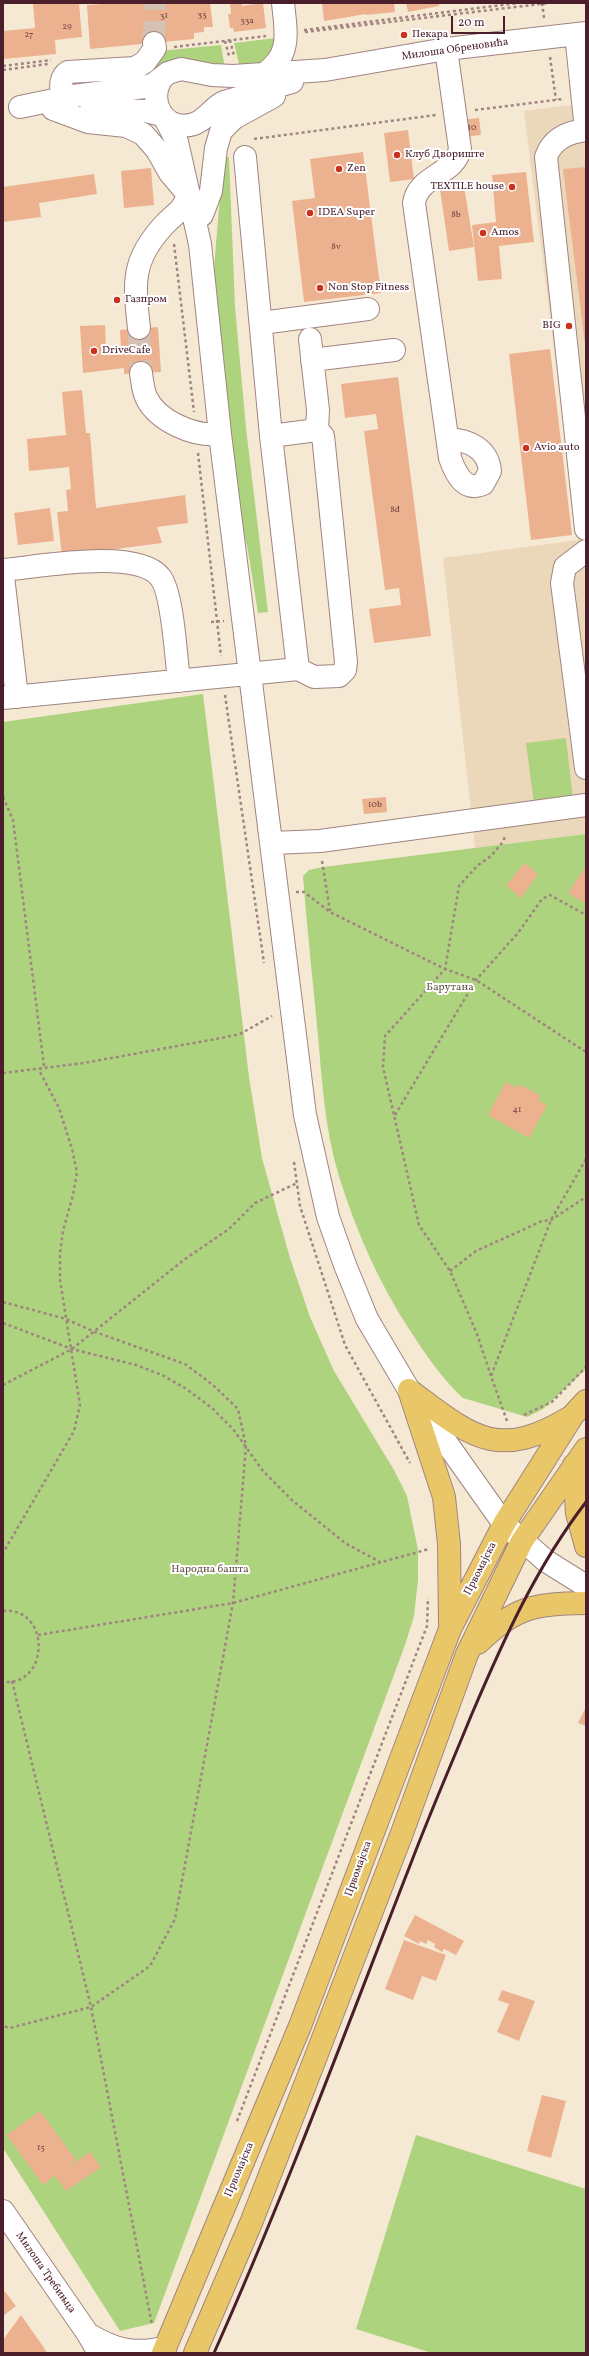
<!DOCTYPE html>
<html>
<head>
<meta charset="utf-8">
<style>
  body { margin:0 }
  #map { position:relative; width:589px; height:2356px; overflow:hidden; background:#f6e9d4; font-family:Vollkorn,serif }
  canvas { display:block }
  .frame { position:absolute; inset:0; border:4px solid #4a1f2b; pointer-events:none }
  .scale { position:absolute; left:451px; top:16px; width:54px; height:18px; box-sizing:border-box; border:2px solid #4a1f2b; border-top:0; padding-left:5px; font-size:12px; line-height:14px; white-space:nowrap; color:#4a1f2b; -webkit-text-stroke:3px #fff; paint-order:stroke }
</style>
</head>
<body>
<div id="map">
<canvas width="589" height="2356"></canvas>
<div class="frame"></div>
<div class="scale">20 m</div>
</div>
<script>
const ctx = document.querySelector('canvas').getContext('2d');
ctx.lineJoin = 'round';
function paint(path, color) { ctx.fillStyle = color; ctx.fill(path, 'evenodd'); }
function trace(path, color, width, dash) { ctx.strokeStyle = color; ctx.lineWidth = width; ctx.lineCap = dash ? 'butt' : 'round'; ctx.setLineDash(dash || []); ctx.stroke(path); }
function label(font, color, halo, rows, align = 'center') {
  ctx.font = font + ' Vollkorn,serif'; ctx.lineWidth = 4; ctx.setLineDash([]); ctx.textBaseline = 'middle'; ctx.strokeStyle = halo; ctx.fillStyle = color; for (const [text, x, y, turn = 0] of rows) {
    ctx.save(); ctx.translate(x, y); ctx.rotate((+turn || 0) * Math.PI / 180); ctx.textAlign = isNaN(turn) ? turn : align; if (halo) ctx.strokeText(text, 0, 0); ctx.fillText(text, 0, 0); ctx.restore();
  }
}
paint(new Path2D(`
  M586 103V834L475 848 443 558 578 540 524 111Z`), '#ebd8ba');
paint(new Path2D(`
  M276 38 274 51 259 66 240 68 234 43Z
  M221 45 225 69 156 74 133 81 160 51Z
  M229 157 235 307 246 428 268 612 258 613 248 551 236 497 213 281 223 158Z
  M203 694 249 1077 262 1158 290 1258 310 1317 334 1371 394 1470 407 1496 418 1550V1580L414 1616 405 1645 154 2323 120 2331 3 2148V722Z
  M566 738 573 799 534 804 526 743Z
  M586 834V1369L543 1409 527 1417 463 1398C443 1380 426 1355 411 1332 379 1284 355 1229 338 1173 325 1129 322 1081 318 1036 313 983 307 929 303 876L309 870 323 867Z
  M416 2135 586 2189V2353H432L356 2329Z`), '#add37e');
paint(new Path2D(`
  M33 3H79L82 37 55 40 56 54 3 59V31L35 28Z
  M118 3H210L213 27H204V32L194 33V39L90 49 87 5Z
  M230 3H242V6L263 3 266 28 234 32 233 28H230L228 14H231Z
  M322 3H394L395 12 366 15V14L324 21Z
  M406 3H439V6L408 12Z
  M479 118 481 135 464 137 462 120Z
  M408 130 414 179 390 182 384 133Z
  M363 152 381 293 304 302 292 201 315 198 310 159Z
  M586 167V344H585L563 169Z
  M151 168 154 205 124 208 121 171Z
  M526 172 534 242 499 246 502 279 478 281 472 225 496 222 492 175Z
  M94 174 97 194 39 203 41 217 3 222V187Z
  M463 180 474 247 449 251 439 183Z
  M105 325 106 348 121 347 120 330 158 327 161 372 124 374V368L83 373 80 326Z
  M550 349 572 535 531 540 509 354Z
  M398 377 431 636 374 643 369 609 401 605 399 588 385 590 364 431 378 429 376 414 345 418 341 384Z
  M82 390 86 433H90L96 508 185 495 188 523 157 527 162 543 62 556 57 512 68 511 66 490 71 489 69 467 29 471 27 439 66 435 62 392Z
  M50 508 54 541 18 545 14 513Z
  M386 797 387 812 364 814 362 799Z
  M525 863 538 874 521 898 506 885Z
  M586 866V904L568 893Z
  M506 1082 517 1088 519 1084 541 1096 538 1100 547 1105 529 1138 488 1115Z
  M586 1707V1726L578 1723Z
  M415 1915 464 1941 456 1955 444 1949 442 1952 434 1947 435 1944 428 1940 426 1944 420 1941 419 1944 404 1936Z
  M404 1940 446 1955 436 1981 422 1976 413 2000 385 1989Z
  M502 1990 535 2001 519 2041 497 2032 509 2004 498 2000Z
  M542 2095 566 2101 551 2158 527 2151Z
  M40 2111 76 2160 63 2171 90 2152 101 2167 66 2191 55 2176 43 2185 7 2135Z
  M3 2289 16 2306 3 2316Z
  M21 2315 42 2345 47 2353H3V2340Z`), '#ecb28f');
trace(new Path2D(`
  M154 43 155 3
  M139 328 141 373`), '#d4c1b2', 22, [22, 11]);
const minor = new Path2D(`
  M576 34 586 130
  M446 49 460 149C455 175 418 175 414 203L450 458C455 472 464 493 483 484L490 471C488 449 469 440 448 439
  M264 74C292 55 286 33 283 3
  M162 78C146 102 165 133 194 124 206 120 213 107 224 102L292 82
  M62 98C61 88 59 78 68 72L135 68 145 62 155 48 154 43
  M20 107 73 96 145 87 154 84 168 73 181 69 212 75 233 76 325 70 446 49 586 33
  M53 109 88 122 126 126 143 134 157 150 170 173 186 192
  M91 110 146 111 162 115
  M166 120 177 142 200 244 220 434 305 1115 328 1217 345 1265 367 1319 409 1390 504 1524 546 1561 586 1586
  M586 130C568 132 552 139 546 157L586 529
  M202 215 211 191 216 148 221 131 234 118 274 96
  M261 323 368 309
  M139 328C134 283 131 261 164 225 176 212 183 212 188 194
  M310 339 318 410 317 430
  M312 360 394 350
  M141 373C142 381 143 390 146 397 157 421 194 437 220 434
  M271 436 317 430 323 436 324 445 346 662 345 670 339 676 314 677 298 669
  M586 551 565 567 562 583 586 768
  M3 570C38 567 137 548 160 577 173 592 176 659 179 681
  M3 576 17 697
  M3 698 298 669 271 436 245 157
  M272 843 320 841 586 805
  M3 2211 88 2334 99 2353
  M88 2334C117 2351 132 2354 165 2348`);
const major = new Path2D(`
  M409 1390 444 1497 449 1544 450 1624
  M409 1390C470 1435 496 1462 569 1418
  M574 1465 577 1513 586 1546
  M478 1643C516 1606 534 1604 586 1603
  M163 2353 300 2026 450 1629 504 1524 573 1415 586 1401
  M195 2353 251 2223 305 2085 402 1833 467 1654 522 1541 586 1449`);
trace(minor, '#a08480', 24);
trace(major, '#a08480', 24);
trace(new Path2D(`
  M542 3 544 18
  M304 30 518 3
  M305 32 549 3
  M230 40 234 56
  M225 41 229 56
  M174 47 266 36
  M550 57 556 100
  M3 66 51 60
  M3 70 48 64
  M475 110 563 99
  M254 139 436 115
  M174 244 194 412
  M198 453 221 656
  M211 622 224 621
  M225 695 264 963
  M3 797 13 820 44 1066 39 1070 59 1108 72 1149 77 1172 73 1195 63 1231 60 1253V1280L80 1405 74 1431 3 1553
  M322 861 330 911
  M296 892H304L330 912 445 969 476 980 586 1052
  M3 1073 84 1063 221 1038 240 1034 272 1016
  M395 1115 476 980 518 933 542 899 550 895 586 915
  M294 1162 300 1206 345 1345 410 1463
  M450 1271 476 1251 542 1221 551 1220 586 1197
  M3 1302 66 1319 95 1332 185 1364 213 1385 238 1409 246 1446 233 1603 175 1919 150 1966 91 2007 10 2028 3 2026
  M3 1323 72 1349 136 1365 162 1375 185 1388 212 1408 233 1429 263 1471 293 1501 345 1543 380 1562
  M491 1376 477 1334 450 1271 419 1225 383 1067 385 1036 445 969 459 886 478 865 491 856 502 843 506 835
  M3 1385 72 1349 185 1259 229 1229 255 1203 297 1183
  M524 1415 552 1402 586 1367
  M507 1421 491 1376 551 1220 586 1159
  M3 1611C50 1606 51 1686 3 1682
  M38 1635 233 1603 429 1549
  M12 1681 91 2007 152 2325
  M237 2121 427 1626 428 1598`), '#a08480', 2.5, [3, 3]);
trace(minor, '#fff', 22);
trace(major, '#e9c769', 22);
trace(new Path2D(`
  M214 2353C286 2192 347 2027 411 1863 430 1813 451 1765 471 1716 503 1641 536 1567 586 1502`), '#4a1f2b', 3);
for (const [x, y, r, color] of [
  [404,35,4,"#c8321e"],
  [397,155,4,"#c8321e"],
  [339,169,4,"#c8321e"],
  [512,187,4,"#c8321e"],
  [310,213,4,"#c8321e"],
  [483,233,4,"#c8321e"],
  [320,288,4,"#c8321e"],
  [117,300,4,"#c8321e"],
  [569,326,4,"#c8321e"],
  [94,351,4,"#c8321e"],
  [526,448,4,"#c8321e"]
]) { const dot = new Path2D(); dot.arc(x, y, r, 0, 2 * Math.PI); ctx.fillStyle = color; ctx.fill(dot); trace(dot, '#fff', 1.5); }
label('9px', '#724444', null, [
  ["33",202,15],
  ["31",164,16],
  ["33a",247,21],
  ["29",67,27],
  ["27",29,35],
  ["10",472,128],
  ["8b",456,215],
  ["8v",336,247],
  ["8đ",395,510],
  ["10b",375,805],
  ["41",517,1110],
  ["15",41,2148]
]);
label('11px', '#4a1f2b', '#fff', [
  ["Пекара",412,35],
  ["Клуб Двориште",405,155],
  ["Zen",347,169],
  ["TEXTILE house",504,187,"right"],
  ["IDEA Super",318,213],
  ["Amos",491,233],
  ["Non Stop Fitness",328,288],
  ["Газпром",125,300],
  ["BIG",561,326,"right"],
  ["DriveCafe",102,351],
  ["Avio auto",534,448]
], 'left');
label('11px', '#4a1f2b', '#fff', [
  ["Милоша Обреновића",455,50,-8],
  ["Првомајска",481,1569,-63],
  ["Првомајска",359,1869,-70],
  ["Првомајска",240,2170,-67],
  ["Милоша Требињца",45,2273,55]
]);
label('11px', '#685544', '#fff', [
  ["Барутана",450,988],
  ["Народна башта",210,1570]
]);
</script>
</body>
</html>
